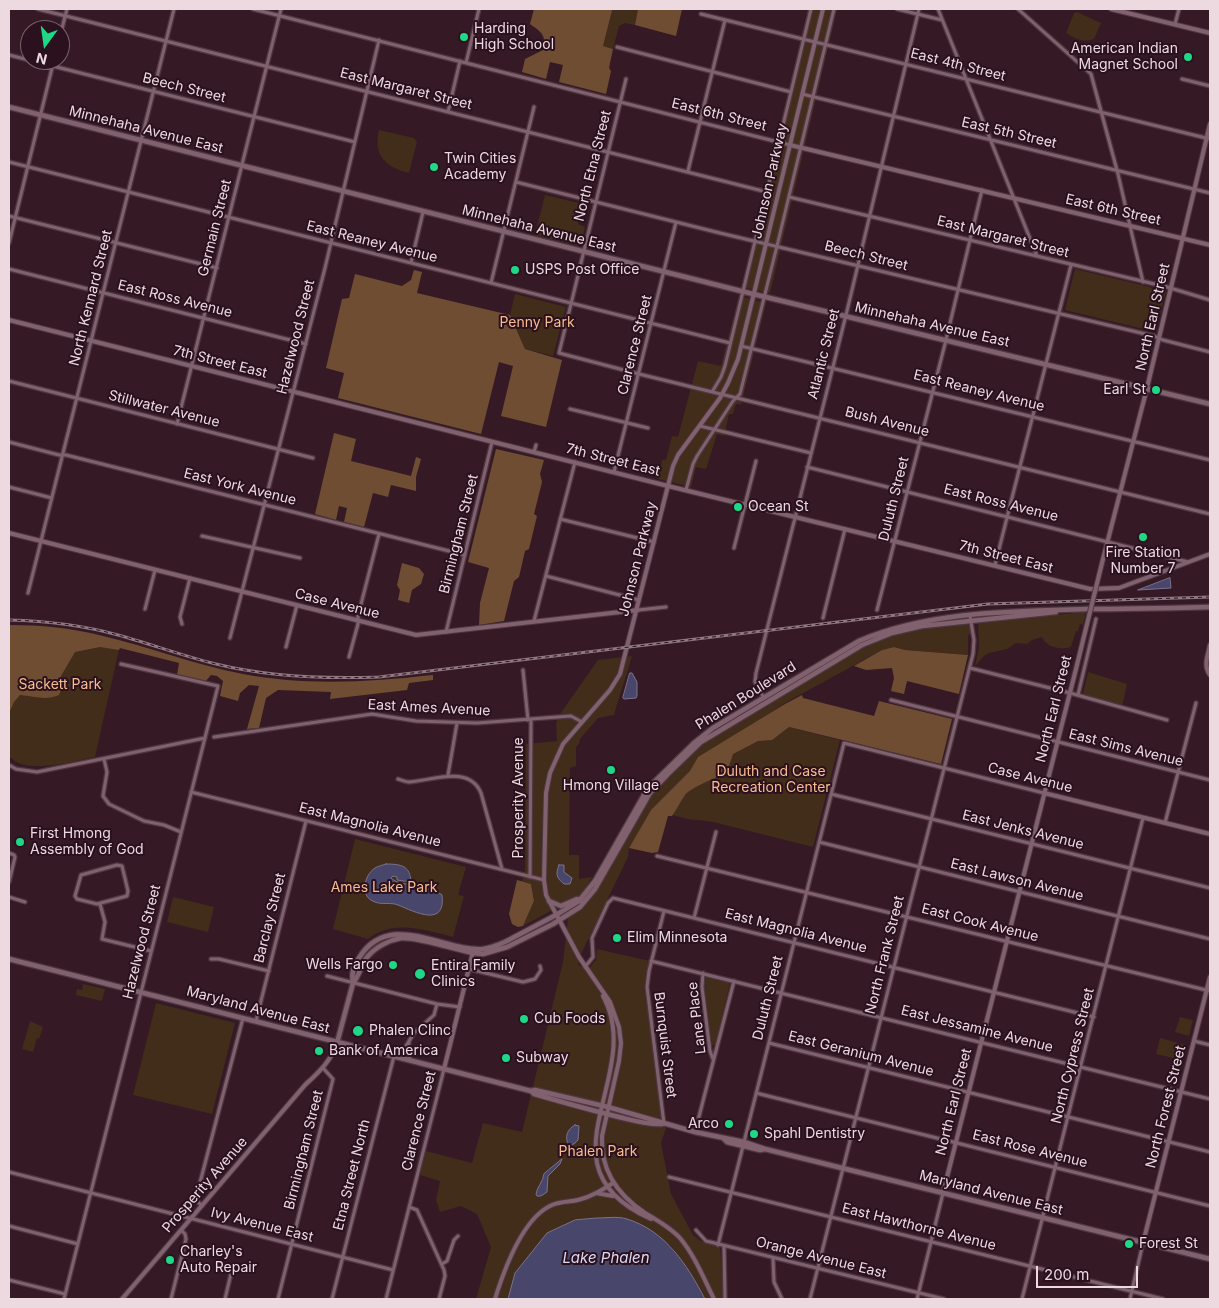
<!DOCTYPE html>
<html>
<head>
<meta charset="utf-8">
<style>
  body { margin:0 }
  #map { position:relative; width:1219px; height:1308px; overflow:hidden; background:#351a26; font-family:Inter,sans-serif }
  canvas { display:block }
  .frame { position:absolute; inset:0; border:10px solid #eddae1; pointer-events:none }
  .north { position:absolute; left:20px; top:20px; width:50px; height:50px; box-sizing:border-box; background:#2a111d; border:1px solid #78616b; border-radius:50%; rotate:194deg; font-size:14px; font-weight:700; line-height:20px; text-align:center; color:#eddae1 }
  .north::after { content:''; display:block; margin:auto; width:18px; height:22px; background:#1fd887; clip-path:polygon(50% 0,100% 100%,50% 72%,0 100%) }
  .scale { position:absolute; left:1036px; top:1266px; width:102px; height:22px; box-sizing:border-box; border:2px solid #eddae1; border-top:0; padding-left:6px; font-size:15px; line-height:18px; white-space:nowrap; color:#eddae1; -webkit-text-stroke:4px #2a111d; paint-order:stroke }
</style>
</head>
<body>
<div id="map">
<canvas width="1219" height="1308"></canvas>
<div class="frame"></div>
<div class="north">N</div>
<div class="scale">200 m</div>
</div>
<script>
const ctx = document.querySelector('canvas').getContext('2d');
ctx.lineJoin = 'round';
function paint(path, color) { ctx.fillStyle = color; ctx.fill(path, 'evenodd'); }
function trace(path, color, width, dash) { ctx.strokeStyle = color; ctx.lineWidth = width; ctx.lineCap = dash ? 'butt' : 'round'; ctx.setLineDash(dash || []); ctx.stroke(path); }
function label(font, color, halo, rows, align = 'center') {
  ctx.font = font + ' Inter,sans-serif'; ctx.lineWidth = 4; ctx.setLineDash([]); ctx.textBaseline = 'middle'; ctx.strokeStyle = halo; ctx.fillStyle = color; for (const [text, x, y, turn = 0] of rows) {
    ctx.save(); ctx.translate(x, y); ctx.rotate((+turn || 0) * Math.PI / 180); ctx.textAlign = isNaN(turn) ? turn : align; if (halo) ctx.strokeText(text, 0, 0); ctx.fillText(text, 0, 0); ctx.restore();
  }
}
paint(new Path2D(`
  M611 9H638L635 25 625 23 619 26 613 49 603 46 612 12Z
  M808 9H837L770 293 742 287Z
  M1077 12 1101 23 1094 39C1083 43 1076 39 1066 33L1074 13Z
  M379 130 414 138 417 142 409 173C385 167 373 155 379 130Z
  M545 195 583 204 578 224 585 227 581 246 535 235Z
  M1075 269 1166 291 1156 332 1065 310Z
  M515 294 566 307 553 356 525 349 510 315Z
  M739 296 766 303 741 405 736 404 733 414H729L724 436 717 434 706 469 696 467 691 487 658 479 662 460H666L672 436 678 437 698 361 721 366Z
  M1086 612 1083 625 1080 624 1078 631H1076L1071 647C1060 650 1047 648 1042 637L1032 640 1027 644 1016 643 1007 649 989 653 984 656 975 666 979 648 978 622Z
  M967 624 970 627 971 634 968 635V655L905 650 894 647 882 650 785 703 761 720 840 740 813 847 713 822 688 819 651 810 629 848 628 857 581 954 578 965 590 967 596 960 597 949 650 961 644 987 666 1128 661 1143 671 1194 693 1235 701 1241 720 1247 724 1299H705L691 1275 672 1247 625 1218 561 1227 547 1233 515 1273 508 1299H476L491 1247 477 1214 461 1206 440 1212 436 1200 440 1181 420 1175 426 1151 472 1163 483 1123 522 1132 563 962 568 918 585 906 596 893 653 793C670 773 690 754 711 738L853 653C887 636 929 622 967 624Z
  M19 629 120 645 95 757C73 761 25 776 9 756V671Z
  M632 656C627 676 619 695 614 715L598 718 580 739 579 744 576 747V766L570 768 569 855H579V879L592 877 582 894 523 926 534 901 531 884 522 882 525 870 526 744 557 741 556 723 560 714 598 660Z
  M1088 672 1127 684 1122 707 1083 694Z
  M355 839 466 867 458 895 464 896 453 937C425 930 394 919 368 939L333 929Z
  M173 897 214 907 208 932 167 922Z
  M706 977 730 983 715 1045H712L704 986Z
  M83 984 105 989 102 1001 76 995 77 989 82 990Z
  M156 1003 235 1023 212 1114 133 1095Z
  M1180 1017 1193 1020 1189 1036 1175 1032Z
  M30 1021 43 1027 39 1039 37 1038 33 1052 22 1049Z
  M1160 1038 1186 1045 1182 1060 1156 1054Z`), '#422c1a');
paint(new Path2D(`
  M534 9H611L612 11 603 46 613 49 609 68 611 71 606 94 559 82 563 65 550 62 546 79 522 72 525 59 543 50C547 35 541 32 530 24Z
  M638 9H682L676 36 635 25Z
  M414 270 422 272 417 293 510 315 525 349 562 360 546 427 501 416 513 366 499 362 481 434 338 398 344 373 326 368 342 299 349 298 355 274 402 286 411 280Z
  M334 433 356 439 351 461 411 476 416 457 421 459 416 477V491L391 485 388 497 373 493 364 527 344 522 347 508 339 506 336 520 315 514Z
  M496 449 544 460 540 474 542 482 534 514 537 516 529 549 525 551 519 577 514 581 504 621 479 625 480 603 489 568 468 562Z
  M402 563 419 568 424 574 421 584 412 590 409 603 398 600 400 590 397 585Z
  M9 625C40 625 73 628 103 636 150 647 195 665 243 674 306 686 369 682 433 675V680L409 683 407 690 330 699 331 692 278 690 266 698 259 728 247 729 259 686 249 685 240 693 238 701 220 696 223 681 217 676 211 675 205 682 177 675 179 663 120 648 119 650 100 647 75 652 61 676V690L59 695C46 701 34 696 20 695L14 702 9 713Z
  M894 647 905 650 968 655 959 694 907 681 904 694 891 691 894 678 892 668 866 670 854 666 882 650Z
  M802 695 803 698 874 716 879 701 952 719 941 764 789 727 772 740 758 741 733 754 729 766 723 775C716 777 689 789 685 795 680 802 677 809 672 816H668L658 852 652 853 629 848 651 810 690 771 698 757 785 704Z
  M517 880 531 884 534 901 523 926 518 927 512 924 509 914Z`), '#6f4d32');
const water = new Path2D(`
  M1170 578 1171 588 1138 590Z
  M630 673H632L637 682V696L636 698 624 699 623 698Z
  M386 864C402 864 410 866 411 882L397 880V877L393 876 391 878C397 883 403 884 411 884L415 888 435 890 442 895C446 928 415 912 398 905 391 902 382 905 375 902 359 897 364 875 375 868 378 866 383 865 386 864Z
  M559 865H564V872L572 878 570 884H564C557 878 555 875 559 865Z
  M575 1125 579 1126 578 1140 574 1144 569 1145C564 1138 567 1129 575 1125Z
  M562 1159 560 1164 548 1176 547 1192 541 1196H537L536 1194C537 1187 543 1182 544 1174Z
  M597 1218C606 1218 618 1216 627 1219 666 1231 687 1265 705 1299H508L515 1273 547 1233 575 1220Z`);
paint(water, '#49466b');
trace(water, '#7a728e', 1);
const minor = new Path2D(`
  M38 9 767 192
  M253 9 790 145
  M897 9 942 20
  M938 9 1037 256
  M1018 9 1091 74 1118 174 1143 282
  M701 14 1210 139
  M1175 24 1179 9
  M60 36 67 9
  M617 47 791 92
  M9 55 355 142
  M466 63 479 9
  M626 79 559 353 639 374 1210 514
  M1182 79 1210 86
  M802 94 1210 193
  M448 112 460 61
  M9 162 730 343
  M688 171 725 20
  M516 182 720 233 1154 336 1163 340 1210 352
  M789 197 1167 287 1210 300
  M9 216 217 268
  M9 243 54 60
  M411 263 423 212
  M9 269 306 344
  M491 283 534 107
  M741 346 1210 460
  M9 381 313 458
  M712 392 721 377 725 366 811 9
  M570 409 648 428
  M177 424 281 9
  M700 426 811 453
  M9 442 59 455H66L465 555
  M534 452 536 445
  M807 467 1188 562
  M614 472 676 222
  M9 487 52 498
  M686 490 693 464 697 456 733 401 740 394 777 246 834 9
  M560 519 654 542
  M202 536 300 558
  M734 548 756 461
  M995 565 1071 265
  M546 576 639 600
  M28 593 174 9
  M145 609 155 570
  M638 610 666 607
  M877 610 946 340 982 190
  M823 618 845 529
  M534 621 575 462
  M182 624 180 617 190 578
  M446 632 492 442
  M230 638 325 268 379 40
  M286 647 297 605
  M349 657 358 624V616L379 534
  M970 668 1070 693 1167 720
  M523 670 528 720
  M1078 695 1096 619
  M764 698 755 682 756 673 847 311 919 9
  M891 700 1210 780
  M214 737 372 714 416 721 477 723 571 716 582 722
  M104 759 107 772 103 796 109 804 144 821 164 825 181 832
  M9 765 16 769 37 772 205 738
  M448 775 457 723
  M398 779C401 780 406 782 409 782 431 781 469 764 481 793L502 869
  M191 792 544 880
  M831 794 1210 888
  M1165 823 1196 703
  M819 842 1210 939
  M9 853 14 855 15 857 9 882
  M657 856 1210 991
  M117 865 122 866 128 891 127 896 97 904 77 899 75 896 81 875Z
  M530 877 531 719
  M9 897 25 902
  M100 904 105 922 102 939 151 951
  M664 911 649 971 647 987 664 1124
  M694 918 716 832
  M211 959H219L269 971
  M651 961 1210 1099
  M585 967 593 957 592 938 608 903 613 898 1094 1017
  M469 969 523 982 535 979 541 970 540 966
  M703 973 702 987 710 1051 713 1059
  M327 976 437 1004 460 1007
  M256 1021 306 821
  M1194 1041 1210 1045
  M409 1042 408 1053 410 1060
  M769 1043 1210 1152
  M396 1056 403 1051 414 1033 434 1015 437 1004
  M756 1093 1210 1206
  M695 1132 734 981
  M744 1142 844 743 1044 793
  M9 1172 393 1270
  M669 1177 1163 1299
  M202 1206 197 1201 196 1198 243 1018
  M409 1207 417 1210 444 1270 445 1276 439 1299
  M9 1226 78 1244
  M696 1230 706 1241 944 1299
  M718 1245 743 1146
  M724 1246 725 1299
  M773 1258 774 1282 782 1299
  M442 1264 447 1261 454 1240 458 1236
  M9 1280 65 1294
  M64 1299 218 686 121 664
  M171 1299 186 1239 185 1234 181 1230
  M225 1299 233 1265
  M278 1299 333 1079 323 1068
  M332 1299 394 1056
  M386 1299 444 1069
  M810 1299 973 654 974 640 970 616
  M917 1299 943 1193
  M1022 1299 1143 818
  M1130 1299 1143 1243`);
const tertiary = new Path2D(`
  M1111 9 1210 33
  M790 145 1210 245
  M9 320 668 486 1090 589 1119 588 1210 554
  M9 533 416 635 638 610
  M1102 563 1147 388 1210 124
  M1210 645C1208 655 1203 666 1210 675
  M1044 793 1210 834
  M603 996C647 1076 533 1166 651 1219
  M444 1069 473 952
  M596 1193 613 1196
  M943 1193 1076 669
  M1143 1243 1210 977
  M122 1299 305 1085C319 1072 331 1061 337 1043
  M495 1299C504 1270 522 1218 552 1205 561 1201 569 1202 578 1200 591 1197 602 1190 613 1183
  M714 1299C704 1279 695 1256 680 1238 671 1228 657 1220 645 1213 618 1195 600 1171 602 1136L619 1061 621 1043 619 1027 610 1002 579 957 546 895 544 880 546 793 550 773 563 744 610 690 620 674 673 466 678 455 720 398 728 383 738 359 823 9`);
const secondary = new Path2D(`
  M9 107 749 293 1210 404
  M549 901 561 906 577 899
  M9 959 531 1091 535 1090 608 1107 695 1132 744 1142 765 1149 1210 1259
  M353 983C360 975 361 964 368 956 376 947 389 940 401 938 419 937 454 949 473 953L483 954 507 947 553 924 580 907 595 889 650 793 668 774 701 742 862 645 892 633 922 626 1056 612
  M337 1043 353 983C351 973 354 966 359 958 389 909 443 952 483 949 491 948 498 945 505 942L556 915 579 901 595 881 648 788 694 743 713 728 859 641C928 611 1014 611 1088 609 1129 609 1170 608 1210 607
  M531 1091 534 1094C562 1102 590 1110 619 1117 632 1120 648 1125 662 1124
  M724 1139 727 1142 760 1150 765 1149`);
trace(minor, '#4d3841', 5.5);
trace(tertiary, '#4d3841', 6);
trace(secondary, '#4d3841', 7);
trace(minor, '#81616e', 3);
trace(tertiary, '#81616e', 4);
trace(secondary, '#81616e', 4.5);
const rail = new Path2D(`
  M9 620C46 621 82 625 118 635 151 644 183 656 216 664 269 677 324 679 379 677L988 604 1210 597`);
trace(rail, '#8f7881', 3);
trace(rail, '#2a111d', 1, [4]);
const tertiaryBridge = new Path2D(`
  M1076 669 1102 563`);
trace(tertiaryBridge, '#4d3841', 6, []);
trace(tertiaryBridge, '#81616e', 4);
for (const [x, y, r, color] of [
  [464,37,5,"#1fd887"],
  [1188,57,5,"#1fd887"],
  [434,167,5,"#1fd887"],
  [515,270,5,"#1fd887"],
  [1156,390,5,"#1fd887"],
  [738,507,5,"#1fd887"],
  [1143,537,5,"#1fd887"],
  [611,770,5,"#1fd887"],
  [20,842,5,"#1fd887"],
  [617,938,5,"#1fd887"],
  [393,965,5,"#1fd887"],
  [420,974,6,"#1fd887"],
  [524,1019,5,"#1fd887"],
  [358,1031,6,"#1fd887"],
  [319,1051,5,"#1fd887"],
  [506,1058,5,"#1fd887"],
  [729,1124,5,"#1fd887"],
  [754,1134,5,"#1fd887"],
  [1129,1244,5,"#1fd887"],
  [170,1260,5,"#1fd887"]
]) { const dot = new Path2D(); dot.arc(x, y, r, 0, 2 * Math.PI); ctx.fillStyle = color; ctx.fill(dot); trace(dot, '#2a111d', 2); }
label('14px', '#eddae1', '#2a111d', [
  ["Harding",474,29],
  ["High School",474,45],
  ["American Indian",1178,49,"right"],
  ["Magnet School",1178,65,"right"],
  ["Twin Cities",444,159],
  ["Academy",444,175],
  ["USPS Post Office",525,270],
  ["Earl St",1146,390,"right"],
  ["Ocean St",748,507],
  ["Fire Station",1143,553,"center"],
  ["Number 7",1143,569,"center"],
  ["Hmong Village",611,786,"center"],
  ["First Hmong",30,834],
  ["Assembly of God",30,850],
  ["Elim Minnesota",627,938],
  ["Wells Fargo",383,965,"right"],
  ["Entira Family",431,966],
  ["Clinics",431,982],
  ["Cub Foods",534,1019],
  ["Phalen Clinc",369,1031],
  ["Bank of America",329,1051],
  ["Subway",516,1058],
  ["Arco",719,1124,"right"],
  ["Spahl Dentistry",764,1134],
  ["Forest St",1139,1244],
  ["Charley's",180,1252],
  ["Auto Repair",180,1268]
], 'left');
label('14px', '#eddae1', '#2a111d', [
  ["East 4th Street",958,65,14],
  ["Beech Street",184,88,14],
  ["East Margaret Street",406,89,14],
  ["East 6th Street",719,115,14],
  ["Minnehaha Avenue East",146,130,14],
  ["East 5th Street",1009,133,13],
  ["North Etna Street",593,166,-76],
  ["Johnson Parkway",770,181,-77],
  ["East 6th Street",1113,210,13],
  ["Germain Street",215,228,-76],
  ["Minnehaha Avenue East",539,229,14],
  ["East Margaret Street",1003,237,14],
  ["East Reaney Avenue",372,242,14],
  ["Beech Street",866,256,14],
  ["North Kennard Street",91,298,-76],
  ["East Ross Avenue",175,299,14],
  ["North Earl Street",1153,317,-77],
  ["Minnehaha Avenue East",932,325,13],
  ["Hazelwood Street",296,337,-76],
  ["Clarence Street",635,345,-76],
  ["Atlantic Street",824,354,-76],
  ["7th Street East",220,362,14],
  ["East Reaney Avenue",979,391,14],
  ["Stillwater Avenue",164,409,14],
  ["Bush Avenue",887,422,14],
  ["7th Street East",613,460,14],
  ["East York Avenue",240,487,14],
  ["Duluth Street",894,499,-76],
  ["East Ross Avenue",1001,503,14],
  ["Birmingham Street",459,534,-76],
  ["7th Street East",1006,557,14],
  ["Johnson Parkway",638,559,-76],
  ["Case Avenue",337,604,14],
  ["Phalen Boulevard",746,696,-32],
  ["East Ames Avenue",429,708,3],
  ["North Earl Street",1054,709,-76],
  ["East Sims Avenue",1126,748,14],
  ["Case Avenue",1030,778,14],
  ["Prosperity Avenue",519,798,-90],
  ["East Magnolia Avenue",370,825,14],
  ["East Jenks Avenue",1023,830,14],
  ["East Lawson Avenue",1017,880,14],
  ["Barclay Street",270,918,-76],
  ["East Cook Avenue",980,923,14],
  ["East Magnolia Avenue",796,931,14],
  ["Hazelwood Street",142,942,-76],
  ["North Frank Street",885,955,-76],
  ["Duluth Street",768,998,-76],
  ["Maryland Avenue East",258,1010,15],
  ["Lane Place",697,1018,-97],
  ["East Jessamine Avenue",977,1029,14],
  ["Burnquist Street",665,1045,83],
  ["East Geranium Avenue",861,1054,14],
  ["North Cypress Street",1073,1056,-76],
  ["North Earl Street",954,1102,-76],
  ["North Forest Street",1166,1107,-76],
  ["Clarence Street",419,1121,-76],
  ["East Rose Avenue",1030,1149,14],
  ["Birmingham Street",304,1150,-76],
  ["Etna Street North",352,1175,-76],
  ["Prosperity Avenue",205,1185,-49],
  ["Maryland Avenue East",991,1193,14],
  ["Ivy Avenue East",262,1225,14],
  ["East Hawthorne Avenue",919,1227,14],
  ["Orange Avenue East",821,1258,14]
]);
label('14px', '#f8bc8f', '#2a111d', [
  ["Penny Park",537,323],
  ["Sackett Park",60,685],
  ["Duluth and Case",771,772],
  ["Recreation Center",771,788],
  ["Ames Lake Park",384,888],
  ["Phalen Park",598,1152]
]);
label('italic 15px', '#dad9f4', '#2a111d', [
  ["Lake Phalen",606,1258]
]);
</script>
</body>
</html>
